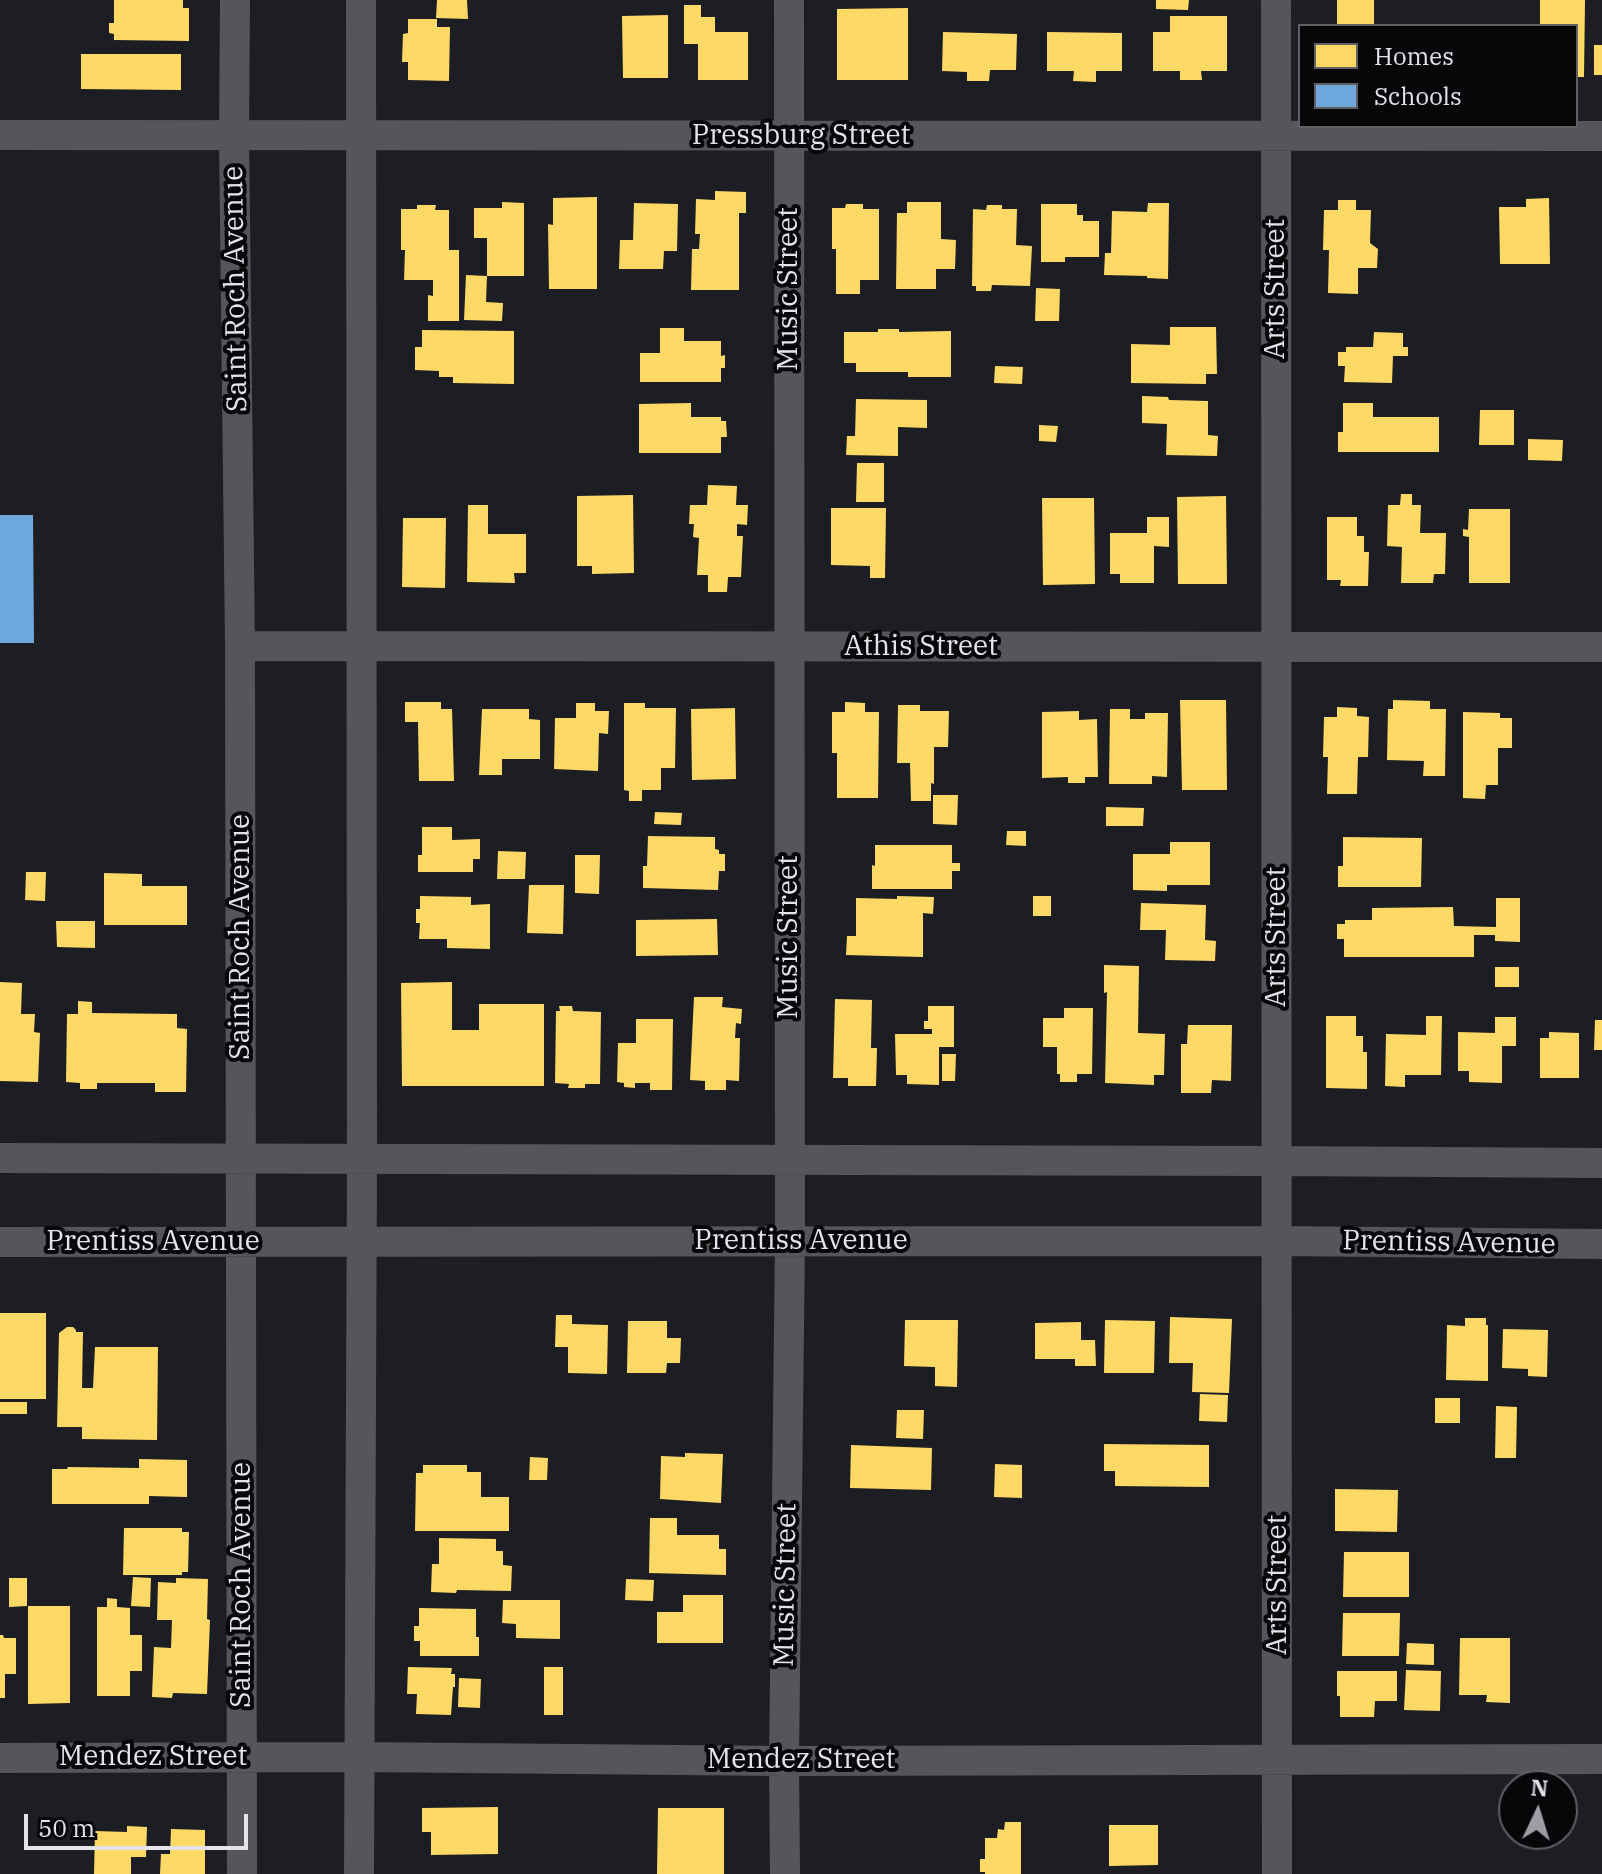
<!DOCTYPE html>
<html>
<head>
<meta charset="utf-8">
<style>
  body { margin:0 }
  #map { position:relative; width:1602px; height:1874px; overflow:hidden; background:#1d1e23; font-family:"IBM Plex Serif",serif }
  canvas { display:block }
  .legend { position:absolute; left:1298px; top:24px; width:280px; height:104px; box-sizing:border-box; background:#07070a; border:2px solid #5f5f64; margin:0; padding:10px 14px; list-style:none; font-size:24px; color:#e3e4ea }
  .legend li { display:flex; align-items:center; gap:16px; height:40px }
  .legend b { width:40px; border:2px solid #5f5f64 }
  .north { position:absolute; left:1498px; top:1770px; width:80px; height:80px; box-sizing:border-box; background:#07070a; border:2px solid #5f5f64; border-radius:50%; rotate:4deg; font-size:22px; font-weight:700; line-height:32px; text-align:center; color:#e3e4ea }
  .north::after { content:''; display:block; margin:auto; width:28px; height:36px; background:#9e9fa4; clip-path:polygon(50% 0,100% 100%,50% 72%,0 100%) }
  .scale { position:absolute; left:24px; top:1814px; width:224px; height:36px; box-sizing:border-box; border:4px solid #e3e4ea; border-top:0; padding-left:10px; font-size:24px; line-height:28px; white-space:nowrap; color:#e3e4ea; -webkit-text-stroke:6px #07070a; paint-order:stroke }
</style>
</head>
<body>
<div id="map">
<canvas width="1602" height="1874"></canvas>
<ul class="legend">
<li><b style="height:22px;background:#ffd966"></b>Homes</li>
<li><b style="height:22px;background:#6fa8dc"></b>Schools</li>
</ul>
<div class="north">N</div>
<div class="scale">50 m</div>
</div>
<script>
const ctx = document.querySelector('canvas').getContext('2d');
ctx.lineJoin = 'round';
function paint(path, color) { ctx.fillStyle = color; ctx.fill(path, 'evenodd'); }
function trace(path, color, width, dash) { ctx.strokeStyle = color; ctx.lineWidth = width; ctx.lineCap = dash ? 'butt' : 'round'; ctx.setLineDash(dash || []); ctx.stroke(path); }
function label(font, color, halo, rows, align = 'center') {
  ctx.font = font + ' "IBM Plex Serif",serif'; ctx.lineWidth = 8; ctx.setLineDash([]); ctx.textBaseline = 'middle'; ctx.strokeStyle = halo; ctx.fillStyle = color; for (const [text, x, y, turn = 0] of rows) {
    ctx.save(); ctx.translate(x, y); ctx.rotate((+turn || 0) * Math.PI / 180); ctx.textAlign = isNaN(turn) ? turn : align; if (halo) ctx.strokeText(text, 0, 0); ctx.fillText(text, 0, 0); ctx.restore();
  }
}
paint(new Path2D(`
  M114 0H183V8H189V41L114 40V34L109 33V23H114Z
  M437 0H467L468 19 436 18Z
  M1156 0H1189L1188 10 1156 9Z
  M1337 0H1374V26H1337Z
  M1540 0H1585L1584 77H1576V26H1540Z
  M684 5H701V17H715V32H748V80H698V44H684Z
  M908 8V80H837V9Z
  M668 15V78H623L622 16Z
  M1170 16H1227V71H1201L1202 80H1180V71H1153V32H1170Z
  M408 19H437V27H450L449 81 408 80V62H402L403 34 408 33Z
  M943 32 1017 34 1016 70H990L989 81H967V72L942 71Z
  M1047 32 1122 33V71H1096V82L1073 81 1074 71H1047Z
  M1594 45H1602V75H1594Z
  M81 54H181V90L81 89Z
  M715 191 746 192V213H739V290H691L692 249H699L700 234H695L696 199 715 200Z
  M597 197V289H549L548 224 553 225V198Z
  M1549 198 1550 264H1500L1499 207H1526V199Z
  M1338 200H1356V210H1371L1370 243 1378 249 1377 268H1358V294L1328 293 1329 250H1323L1324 210H1338Z
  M502 202 524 203V276H487V238H474V208H502Z
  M907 202H941V239L956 240 955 269H936V289H896L897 213H907Z
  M634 203 678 204 677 251H664L663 269H619L620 240H633Z
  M1148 203H1169L1168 279 1147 278V276L1104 275 1105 253H1111L1112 211 1147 212Z
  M846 204H863V209H879V280H860V294H836V249H832V208H845Z
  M1041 204H1077V215H1083V221H1099V257H1065V262H1041Z
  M417 205H436L435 210H449V250H459V321H428V295L433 296V280H404L405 250H401V209H417Z
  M987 205H1002V209H1017L1016 245 1032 246 1030 286 992 285 991 291H976V286H972L973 209 986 210Z
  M466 275 487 276 486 302 503 303 502 321 464 320Z
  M1036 288 1060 289 1059 321H1035Z
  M1170 327H1216L1217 374H1206V384L1131 383V344L1170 345Z
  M660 328H684V341H721V356L725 355V368H721V382H640V353H660Z
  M878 329H899V332L951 331V377H908V372H856V363H844V332H878Z
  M422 330 514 331V384L453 383V377H439V371L415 370V347H422Z
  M1374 332 1403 333V347H1408V356H1393L1392 383 1344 382 1345 366H1338V352H1346V347H1373Z
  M995 366 1023 367 1022 384 994 383Z
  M1142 396 1168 397 1169 400 1208 401V435L1218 436 1217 456 1166 455 1167 424 1142 423Z
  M856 399 927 400V428L898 427V456L846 455 847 436H855Z
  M691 403V417H721V421H726L727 437H721V453H639V404Z
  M1343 403H1373V417H1439V452H1338V432H1343Z
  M1480 410H1514V445H1479Z
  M1039 425 1058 426 1056 442 1039 441Z
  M1528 439 1563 440 1562 461 1528 460Z
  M857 463H884V502H856Z
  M708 485 737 486 736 505H748L747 525 737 524V536H743L741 577H728L727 592H708V575H697L699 538 693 537 694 524H689L690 505H707Z
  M1401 494H1412V505H1421L1420 533H1446L1445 574H1434L1433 583H1401L1402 547 1387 546 1388 505H1400Z
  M633 495 634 573 592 574V566H577V496Z
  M1226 496 1227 584H1178L1177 497Z
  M1042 498H1094L1095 584 1043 585Z
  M468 505H488V534H526V573H514L515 583 467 582Z
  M831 508H886L885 578H870V566L831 565Z
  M1469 509H1510V583H1469V537L1463 536V529L1468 530Z
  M1147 517H1169V547L1154 546V583H1120V574H1110V533H1147Z
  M1327 517H1357V536H1364V552H1369L1368 586H1340L1341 580H1327Z
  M403 518H446L445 588 402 587Z
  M1180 700H1226L1227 790H1182Z
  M1393 700 1430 701V709H1446L1445 776H1423L1424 761 1387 760 1388 709H1393Z
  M405 702H441V709H452L454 781H419L418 722H405Z
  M845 702 865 703V712H879L878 798H837V753H832V712H845Z
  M576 703H595V711H609L608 734 599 733 598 771 554 769 555 718H576Z
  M624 703H645V708H676L675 768H661V790H642V801H629V791L624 790Z
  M898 705H920V711H949L948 747H934V784L931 783V801H911L910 763H897Z
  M1337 707 1357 708V716L1369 717 1368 757H1358L1357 794H1327L1328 757H1323L1324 717H1337Z
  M735 708 736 779 692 780 691 709Z
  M482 709H529V719L540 720V759H502V775H479Z
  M1110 709H1130V719H1145V713H1168L1167 777 1152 776V784H1109Z
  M1079 711V720L1097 719 1098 777H1085V783H1068V777L1042 778V712Z
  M1463 712 1500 713V718H1512V748H1498V785H1486L1485 799 1463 798Z
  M933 795H958L957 825 933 824Z
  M1106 807 1144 808 1143 826H1106Z
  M655 812 682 813 681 825 654 824Z
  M422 827H452V840L480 839V859H473V872H418V855H422Z
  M1007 831H1026V846L1006 845Z
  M648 836 715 837V849L719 850V854H725V871H719L718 890 643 888V866H647Z
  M1343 837 1422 838 1421 887H1338V866H1343Z
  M1170 842H1210V885H1167V891L1133 890V854H1170Z
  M875 845H952V863H960V871H952V889H872V865L875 866Z
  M498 851 526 852 525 879H497Z
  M575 855H600L599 894 575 893Z
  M26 872H46L45 901 25 900Z
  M104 873 142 874V886H187V925H104Z
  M529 885H564L563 934 527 933Z
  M420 896 471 897V905L490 904V949L447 948V939H419L420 923H416V909H420Z
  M897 896 934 897 933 914 923 913V957L846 955 847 936H856V898L897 899Z
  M1033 896H1051V916H1033Z
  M1496 898H1520V942L1495 941V935H1474V957H1344V939H1337V924H1345V920H1372V908L1453 907 1454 926 1496 927Z
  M1141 903 1206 905 1205 940 1216 941 1215 961 1165 960 1166 930H1140Z
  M717 919 718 955 636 956V920Z
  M56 921H95V948L57 947Z
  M1104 965 1139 966 1138 1033 1165 1034 1164 1075H1154V1085L1105 1083 1107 992 1104 993Z
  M1495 967H1519V987H1495Z
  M0 982 22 983 21 1014H35L34 1032 40 1033 38 1082 0 1081Z
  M452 982V1030H479V1004H544V1086H402L401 983Z
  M694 997H723L722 1007 742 1009 741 1024 736 1023 735 1038H740L739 1081 726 1080V1090H705V1081L690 1080Z
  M835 999 872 1000 871 1048H877L876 1086H848V1078H833Z
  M78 1001 92 1002V1013L177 1014V1028L187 1029 186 1092H155V1083H97V1089H80V1083L66 1082 67 1014H78Z
  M559 1006H572L573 1011 601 1012 600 1084H585V1088H568L569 1084 555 1083 556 1011H560Z
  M928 1006H954V1047H939V1085L907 1084V1075H896L895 1034H932V1029H924V1021H928Z
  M1064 1008H1093L1092 1074H1077V1082H1060V1074H1057V1047H1043V1018H1064Z
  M1326 1016H1356V1036H1363V1052H1367V1089L1326 1088Z
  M1426 1016H1442L1441 1075H1405V1087L1385 1086 1386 1034 1426 1035Z
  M1495 1017H1516V1046H1502V1083L1469 1082V1071H1458V1032L1495 1033Z
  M636 1019H673L672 1090H650V1083H635V1088L624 1087V1083L617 1082 618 1043H636Z
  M1595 1020H1602V1050H1594Z
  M1188 1025H1232L1231 1081 1212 1080 1211 1093H1181V1044H1187Z
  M1549 1032 1579 1033V1078H1540V1038H1549Z
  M942 1054H956L955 1081H942Z
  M0 1313H46V1399H0Z
  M556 1315H572V1324L608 1325 607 1374 568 1373V1347H555Z
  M1170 1317 1232 1319 1229 1393 1192 1392 1193 1363H1169Z
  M1465 1318H1486V1325H1488V1381L1446 1380 1447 1325 1465 1326Z
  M905 1320H958L957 1387 935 1386V1367L904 1366Z
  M1105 1320 1155 1321 1154 1373H1104Z
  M628 1321H667V1338H681L680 1363H667L666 1373H627Z
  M1081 1322V1340H1095L1096 1366H1075V1359H1035V1323Z
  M67 1327H73L76 1330V1332H83L82 1388H93L95 1347H158L157 1440 82 1439V1427H57L59 1333Z
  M1503 1329 1548 1330 1547 1377 1528 1376V1369L1502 1368Z
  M1200 1394 1228 1395 1227 1422 1199 1421Z
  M1435 1398H1460V1423H1435Z
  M0 1402H27V1414H0Z
  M1496 1406 1517 1407 1516 1458H1495Z
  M897 1410H924L923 1439 896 1438Z
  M1104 1444 1209 1445V1487L1115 1486V1471H1104Z
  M851 1445 932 1448 931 1490 850 1488Z
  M685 1453 723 1454 721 1503 660 1499 661 1456 685 1457Z
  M530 1457 548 1458 547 1480H529Z
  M139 1459 187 1460V1497L149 1496V1504H52V1469H67L68 1467 139 1468Z
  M995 1464 1022 1465V1498L994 1497Z
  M423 1465H467V1472H481V1497H509V1531H415L416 1473H423Z
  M1335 1489 1398 1490 1397 1532 1335 1531Z
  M650 1518H677V1535H719V1549H726V1575L649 1573Z
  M124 1528H182V1532H189L188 1572H182V1575H123Z
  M439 1538 496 1539V1551H503V1565L512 1566 511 1591 457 1590 456 1593 431 1592 432 1564H439Z
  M1344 1552H1409V1597H1343Z
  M133 1577 151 1578 150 1607 131 1606Z
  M9 1578H27V1606L9 1607Z
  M176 1578 208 1579 207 1619 210 1620 207 1694 173 1693 172 1698 152 1697 154 1647 171 1648 172 1620H157L158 1582 176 1583Z
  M626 1579 654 1580 653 1601 625 1600Z
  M683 1595H723V1643H657V1612H683Z
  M107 1598 117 1599V1607L130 1608V1635H142V1671H130V1696H97V1607H107Z
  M503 1600H560V1639L516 1638V1624L502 1623Z
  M28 1606H70V1703L28 1704Z
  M419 1608 476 1609V1637H479V1656H420V1641H414V1626H419Z
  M1343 1613H1400L1399 1656H1342Z
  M0 1635H3L4 1638H16V1674H5V1698H0Z
  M1460 1638H1510V1703L1486 1702 1487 1695H1459Z
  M1407 1643 1434 1644V1665L1406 1664Z
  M408 1667 452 1668 451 1674H455V1687H453L451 1715 416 1714 417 1694H407Z
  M544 1667H563V1715H544Z
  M1406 1670 1441 1671 1440 1711 1404 1710Z
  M1337 1671H1397V1701H1375L1374 1717H1340V1696H1337Z
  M459 1678 481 1679 480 1708 458 1707Z
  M498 1807V1854L431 1855V1832H422V1808Z
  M658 1808H724V1874H657Z
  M1005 1822H1021V1874H985V1872H980V1859H985V1838H997L998 1829 1004 1830Z
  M1109 1825H1158V1865L1109 1866Z
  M127 1826 147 1827 146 1857H131V1874H94L95 1831 127 1832Z
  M171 1829 205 1830V1874H160L161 1854H170Z`), '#ffd966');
paint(new Path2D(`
  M0 515H33L34 643H0Z`), '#6fa8dc');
trace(new Path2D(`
  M235 0 234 135 240 646 242 1874
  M1276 0 1277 1874
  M0 135 1602 136
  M240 646 1602 647
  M0 1158 1277 1161 1602 1163
  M0 1242 1277 1241 1602 1244
  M0 1758 358 1757 784 1761 1602 1759
  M359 1874 362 1159 361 0
  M785 1874 784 1761 790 1241 789 0`), '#55565a', 30);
label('28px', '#e3e4ea', '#07070a', [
  ["Pressburg Street",801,136],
  ["Saint Roch Avenue",236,289,-91],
  ["Music Street",789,289,-90],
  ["Arts Street",1276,289,-90],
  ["Athis Street",921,647],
  ["Saint Roch Avenue",241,937,-90],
  ["Music Street",789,937,-90],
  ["Arts Street",1277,937,-90],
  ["Prentiss Avenue",801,1241],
  ["Prentiss Avenue",153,1242],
  ["Prentiss Avenue",1449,1243,1],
  ["Saint Roch Avenue",242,1585,-90],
  ["Music Street",786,1585,-89],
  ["Arts Street",1278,1585,-90],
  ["Mendez Street",153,1757],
  ["Mendez Street",801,1760]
]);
</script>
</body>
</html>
